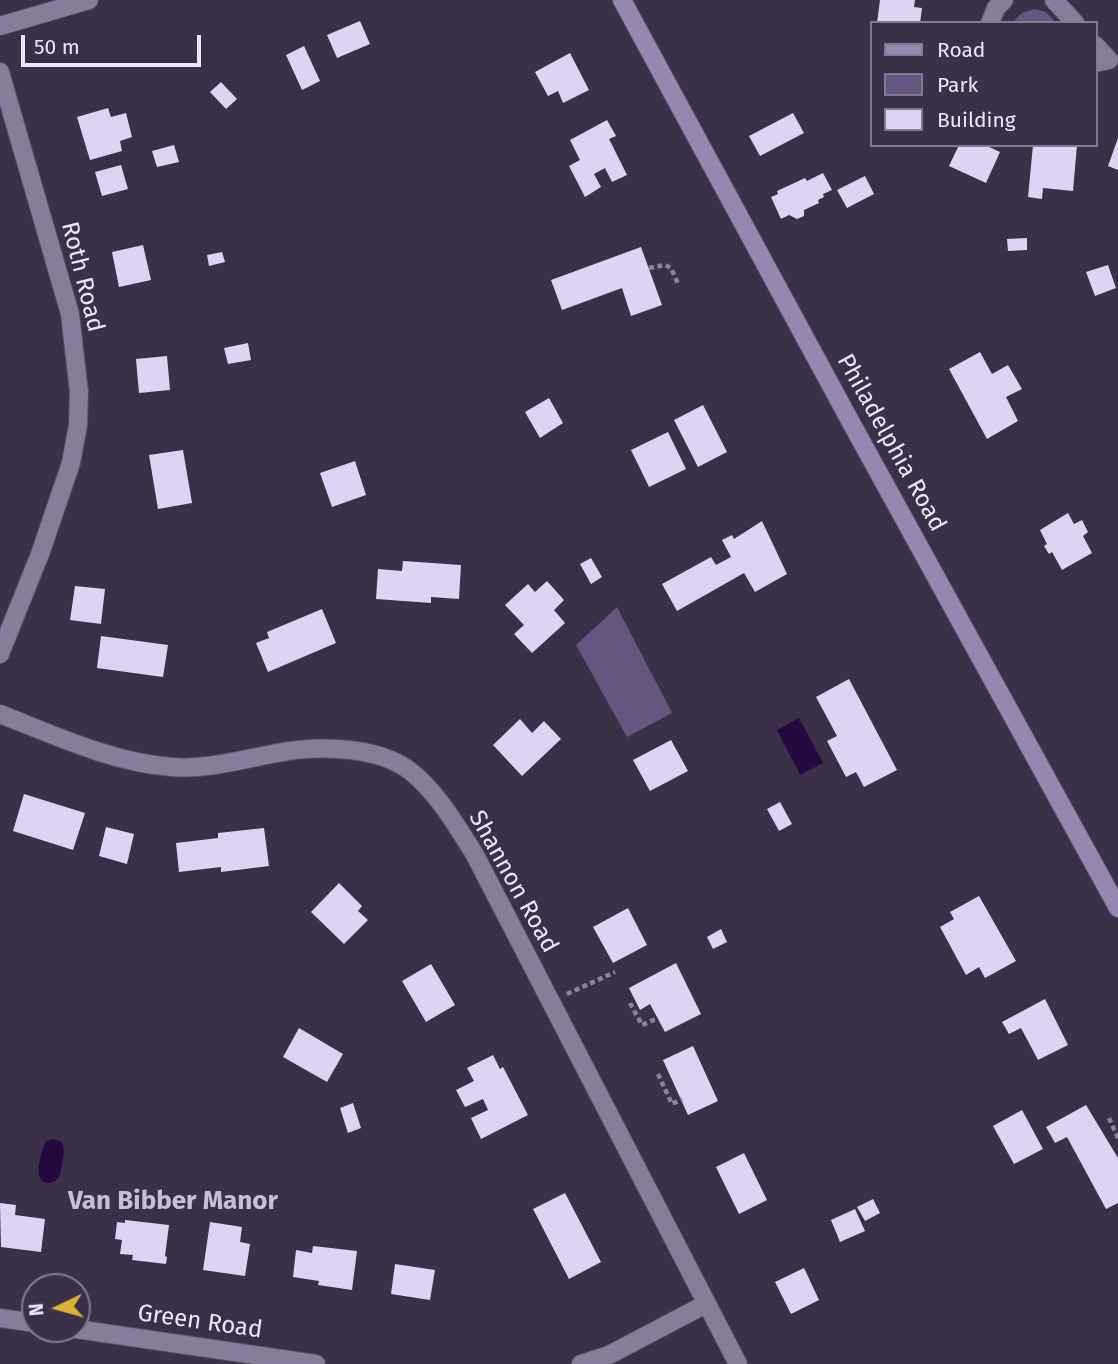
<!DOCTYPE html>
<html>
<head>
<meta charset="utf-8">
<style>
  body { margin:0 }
  #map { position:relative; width:1118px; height:1364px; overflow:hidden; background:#3a3149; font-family:"Fira Sans",sans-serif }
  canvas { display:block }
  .legend { position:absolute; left:870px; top:21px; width:228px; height:126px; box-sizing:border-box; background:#3a3149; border:2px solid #827a8f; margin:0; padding:9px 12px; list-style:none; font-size:21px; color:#ede8f7 }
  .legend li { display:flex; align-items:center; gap:14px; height:35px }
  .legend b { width:35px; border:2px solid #827a8f }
  .north { position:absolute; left:21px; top:1273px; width:70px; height:70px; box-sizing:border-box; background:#3a3149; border:2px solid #827a8f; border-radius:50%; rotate:265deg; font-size:19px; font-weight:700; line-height:28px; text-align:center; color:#ede8f7 }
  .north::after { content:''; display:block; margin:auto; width:24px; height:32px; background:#d9b334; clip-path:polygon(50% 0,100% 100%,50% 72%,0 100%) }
  .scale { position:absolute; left:21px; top:35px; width:180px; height:32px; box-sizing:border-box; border:4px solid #ede8f7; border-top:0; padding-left:9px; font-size:21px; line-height:24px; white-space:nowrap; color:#ede8f7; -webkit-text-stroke:5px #3a3149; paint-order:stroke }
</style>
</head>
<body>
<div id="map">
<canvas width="1118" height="1364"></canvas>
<ul class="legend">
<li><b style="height:9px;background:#9686b1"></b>Road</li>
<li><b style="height:19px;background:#655580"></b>Park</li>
<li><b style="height:19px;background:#ded3f2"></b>Building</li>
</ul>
<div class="north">N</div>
<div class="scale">50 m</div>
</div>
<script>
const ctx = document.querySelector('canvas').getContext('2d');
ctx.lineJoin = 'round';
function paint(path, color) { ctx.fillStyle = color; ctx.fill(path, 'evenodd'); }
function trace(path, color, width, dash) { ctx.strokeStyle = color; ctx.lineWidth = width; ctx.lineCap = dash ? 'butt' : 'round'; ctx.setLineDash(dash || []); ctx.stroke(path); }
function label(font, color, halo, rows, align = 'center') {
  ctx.font = font + ' "Fira Sans",sans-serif'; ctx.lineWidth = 7; ctx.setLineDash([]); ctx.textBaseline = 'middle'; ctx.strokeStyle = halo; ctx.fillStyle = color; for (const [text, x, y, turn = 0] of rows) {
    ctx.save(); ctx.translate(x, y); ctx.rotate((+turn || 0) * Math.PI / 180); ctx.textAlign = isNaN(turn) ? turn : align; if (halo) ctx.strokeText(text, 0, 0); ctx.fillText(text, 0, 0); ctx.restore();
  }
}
paint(new Path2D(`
  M1034 9 1046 12 1056 23H1012L1022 13Z
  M617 607 672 713 627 737 576 645Z`), '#655580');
paint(new Path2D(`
  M799 718 823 763 800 775 777 730Z
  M53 1139 61 1141C65 1149 64 1155 62 1164 61 1167 61 1171 60 1175 56 1184 42 1187 39 1175 37 1166 42 1149 46 1141Z`), '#250941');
paint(new Path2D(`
  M880 0H915L914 7 922 8 920 23H877Z
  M360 21 370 44 337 58 327 35Z
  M304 46 320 81 302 90 286 55Z
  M570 53 589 90 563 103 558 91 548 96 535 72Z
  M221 82 237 99 226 109 210 92Z
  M108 108 111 117 126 113 132 137 120 141 122 151 90 160 77 117Z
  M793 113 804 133 760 156 749 136Z
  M607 120 616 136 609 139 627 175 612 182 605 168 594 174 601 187 585 197 569 166 580 160 570 140Z
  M1118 138V170L1108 166Z
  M174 145 179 162 157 167 152 151Z
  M959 145H985L1000 152 986 183 949 166Z
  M1033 145H1077L1073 191 1043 188 1042 199 1028 197Z
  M121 165 128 189 102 196 95 172Z
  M823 173 832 190 823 194 824 197 818 200 819 203 804 210V216L797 219 789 215 781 219 771 197 778 194 777 191 805 178 807 181Z
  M865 176 874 194 847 208 837 190Z
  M1027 238V250L1008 251 1007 239Z
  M143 245 151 280 119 287 112 252Z
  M641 247 662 305 631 316 622 288 562 310 551 280Z
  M222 252 225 262 209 266 207 255Z
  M1108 265 1116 288 1095 296 1086 272Z
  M248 343 251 360 228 364 224 348Z
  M980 352 992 374 1008 365 1022 389 1006 397 1018 421 987 439 949 369Z
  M167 356 170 390 139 393 136 359Z
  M549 398 563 423 540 438 525 412Z
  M703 405 727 452 698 467 674 420Z
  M668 432 686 469 649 487 631 450Z
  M183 450 192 503 158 509 149 455Z
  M355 461 366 495 332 507 320 473Z
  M1068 513 1074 524 1082 520 1088 532 1083 536 1092 553 1062 570 1052 552 1049 554 1044 546 1047 544 1040 530Z
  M762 521 787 574 755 592 744 573 677 611 662 584 711 557 716 565 731 557 722 540 732 535 734 539Z
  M591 558 602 577 591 584 580 564Z
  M403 561 461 565 459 599 431 597V603L376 599 378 569 402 571Z
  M547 581 564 600 554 610 565 623 532 653 514 634 524 625 505 605 528 584 535 592Z
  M75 586 105 589 101 624 70 620Z
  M322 609 336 643 268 672 256 643 269 638 267 632Z
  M101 636 168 645 163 677 97 668Z
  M849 679 897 770 864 787 856 772 846 777 827 741 837 736 816 697Z
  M520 719 532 733 544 721 561 739 522 776 493 745Z
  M671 740 688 771 650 791 633 760Z
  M24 794 85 813 73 850 13 831Z
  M780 802 792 824 779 831 767 809Z
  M106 827 134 834 127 864 99 856Z
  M264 828 269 866 221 872V867L179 872 176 843 218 838V833Z
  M339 883 362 906 358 911 368 920 344 944 311 912Z
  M979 896 1016 961 985 978 979 967 966 975 940 927 954 919 950 912Z
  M628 908 647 945 613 963 593 927Z
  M721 929 727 942 713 949 707 937Z
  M676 963 701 1014 665 1032 650 1004 640 1010 629 988Z
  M431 964 455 1005 426 1022 402 981Z
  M1045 999 1068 1045 1038 1060 1021 1028 1009 1034 1002 1022Z
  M299 1028 343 1054 327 1082 283 1057Z
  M693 1046 718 1101 688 1115 663 1060Z
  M493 1055 500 1069 503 1067 528 1115 481 1139 471 1118 488 1110 483 1099 465 1107 456 1090 474 1081 467 1068Z
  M353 1103 361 1128 348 1133 340 1108Z
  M1086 1105 1118 1158V1203L1106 1209 1067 1137 1055 1143 1046 1127Z
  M1022 1110 1043 1149 1014 1164 993 1126Z
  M744 1153 767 1200 739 1214 716 1167Z
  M565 1193 601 1262 569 1279 533 1209Z
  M873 1199 880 1213 865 1221 857 1207Z
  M0 1203 16 1205 15 1215 45 1219 41 1252 1 1247Z
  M855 1209 865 1231 840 1242 831 1220Z
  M125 1220 169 1225 165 1256 167 1257 166 1264 132 1260 133 1255 120 1254 122 1240 115 1239 117 1222 125 1223Z
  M210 1222 242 1227 240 1242 250 1244 245 1276 203 1270Z
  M313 1246 357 1251 352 1290 318 1285 319 1281 293 1277 296 1250 312 1253Z
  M395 1264 435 1270 430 1300 391 1294Z
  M804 1268 819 1300 791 1314 775 1282Z`), '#ded3f2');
const minor = new Path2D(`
  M1054 0 1075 23
  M990 23 996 8 1004 0
  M0 26 89 0
  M1095 45 1109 60 1095 63
  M0 72 70 314 79 392 78 425 71 463 40 554 0 654
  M0 714C54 735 113 763 172 767 204 770 240 760 272 754 310 746 366 745 401 765 431 782 457 826 475 855L738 1364
  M0 1318 35 1323
  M76 1329 316 1364
  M581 1364 609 1355 706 1304`);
const secondary = new Path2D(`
  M622 0 848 417 1118 908`);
trace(minor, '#564e63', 20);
trace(secondary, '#564e63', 20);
trace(new Path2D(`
  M649 268 665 265 671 268 679 286
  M567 994 615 972
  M630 1003 642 1025 658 1018
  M658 1074 672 1104 682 1099
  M1109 1118 1118 1138`), '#8b8498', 4.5, [5, 3.5]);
trace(minor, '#877d99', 18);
trace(secondary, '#9686b1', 18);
label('24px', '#ede8f7', '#3a3149', [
  ["Roth Road",82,277,76],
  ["Philadelphia Road",891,443,61],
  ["Shannon Road",513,882,61],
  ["Green Road",200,1322,8]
]);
label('bold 26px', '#c8bddb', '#3a3149', [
  ["Van Bibber Manor",173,1202]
]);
</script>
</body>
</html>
